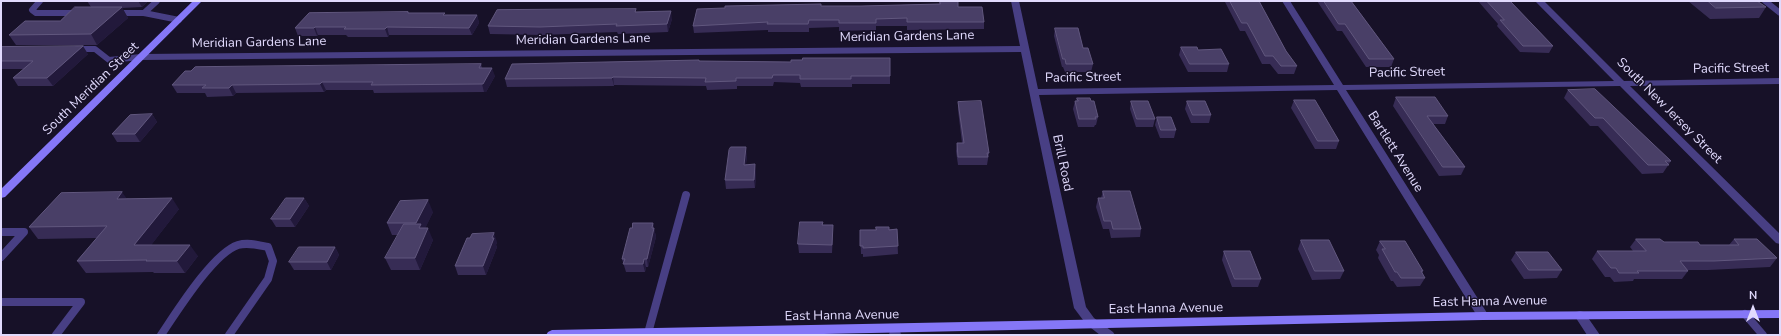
<!DOCTYPE html>
<html>
<head>
<meta charset="utf-8">
<style>
  body { margin:0 }
  #map { position:relative; width:1781px; height:336px; overflow:hidden; background:#171128; font-family:"Nunito Sans",sans-serif }
  canvas { display:block }
  .frame { position:absolute; inset:0; border:2px solid #e1dafd; pointer-events:none }
  .north { position:absolute; left:1733px; top:288px; width:40px; height:40px; -webkit-text-stroke:3px #171128; paint-order:stroke; rotate:0deg; font-size:11px; font-weight:700; line-height:16px; text-align:center; color:#e1dafd }
  .north::after { content:''; display:block; margin:auto; width:14px; height:18px; background:#e1dafd; clip-path:polygon(50% 0,100% 100%,50% 72%,0 100%) }
</style>
</head>
<body>
<div id="map">
<canvas width="1781" height="336"></canvas>
<div class="frame"></div>
<div class="north">N</div>
</div>
<script>
const ctx = document.querySelector('canvas').getContext('2d');
ctx.lineJoin = 'round';
function trace(path, color, width, dash) { ctx.strokeStyle = color; ctx.lineWidth = width; ctx.lineCap = dash ? 'butt' : 'round'; ctx.setLineDash(dash || []); ctx.stroke(path); }
function paint(path, color) { ctx.fillStyle = color; ctx.fill(path, 'evenodd'); }
function label(font, color, halo, rows, align = 'center') {
  ctx.font = font + ' "Nunito Sans",sans-serif'; ctx.lineWidth = 3; ctx.setLineDash([]); ctx.textBaseline = 'middle'; ctx.strokeStyle = halo; ctx.fillStyle = color; for (const [text, x, y, turn = 0] of rows) {
    ctx.save(); ctx.translate(x, y); ctx.rotate((+turn || 0) * Math.PI / 180); ctx.textAlign = isNaN(turn) ? turn : align; if (halo) ctx.strokeText(text, 0, 0); ctx.fillText(text, 0, 0); ctx.restore();
  }
}
trace(new Path2D(`
  M40 1 32 10 36 13H78
  M1765 1 1780 13
  M116 13H144L179 20
  M144 13 157 1
  M77 49H95L109 60 141 57`), '#483f84', 6);
trace(new Path2D(`
  M1 232H24L1 257
  M1 302H81L56 335
  M1745 314 1763 335
  M648 333 686 195
  M161 335C176 313 213 253 238 245 248 242 258 245 268 247L273 261 268 279 229 335`), '#483f84', 8);
paint(new Path2D(`
  M1011 1H1019L1038 89 1334 85 1282 1H1290L1343 85 1614 81 1535 1H1544L1624 81 1780 78V84L1630 86 1780 234V244L1776 243 1620 86 1346 90 1487 313 1489 316 1487 319 1483 320 1479 319 1337 90 1039 95 1086 307 1094 318 1113 332 1115 335H1100L1086 324 1074 308 1021 52 141 60 137 57 141 54 1020 46Z
  M1580 311 1584 312 1600 335H1587L1574 315 1576 312Z
  M895 324 899 326 901 335H889L891 326Z`), '#483f84');
paint(new Path2D(`
  M193 1H202L5 197 1 198V189Z
  M1780 310V318L1483 320 777 335H546L548 332 552 330 1483 312Z`), '#8577f7');
paint(new Path2D(`
  M87 1H148L142 7 122 8 128 18 97 45H16L9 35 60 21 91 7Z
  M939 1H958V7L984 22V29L907 30V26H876V30L839 31V27L809 28V32H768V30L694 33 693 26 725 8 821 6H861L939 4Z
  M1225 1H1259L1286 51 1297 66 1294 74H1278L1270 64H1262L1245 31H1240L1225 2Z
  M1317 1H1351L1394 59 1391 67H1366L1342 31H1337Z
  M1478 1H1510L1553 46 1549 53 1520 52 1497 26 1498 24Z
  M1688 1H1757L1766 7 1759 18 1710 19Z
  M636 9V12L672 19 668 32 618 34 617 32 542 35 490 34 488 26Z
  M408 12 409 13 445 15H477L479 23 472 35H389L388 37H348L346 35H318L317 36H298L295 28Z
  M1055 28 1083 48 1093 64 1091 72H1065L1063 67H1062L1054 36Z
  M1 47 88 54 53 86H18L13 78 24 69H1Z
  M1181 47 1198 50 1229 64 1227 72H1188L1179 55Z
  M890 58V84H852V87H801L800 83 774 82 773 86H737V89L707 90 706 86 614 85V86L507 87 505 79 699 61 791 62Z
  M481 64 482 68 495 76 486 92H484L374 93 373 90H326L324 92 236 93 233 96 207 97 205 93H177L172 85Z
  M1568 90 1671 161 1663 173 1642 174 1598 126H1590L1564 98Z
  M1396 97 1448 116 1445 124H1433L1465 167 1461 175 1439 176 1393 106Z
  M1077 98 1091 101 1098 117 1096 125H1095L1094 127H1078L1073 109 1075 101H1076Z
  M1294 100 1339 141 1336 149H1315L1291 108Z
  M1131 101 1155 119 1153 127H1136L1130 109Z
  M1187 101 1211 115 1209 123H1191L1185 109Z
  M958 102 989 153 987 165H958L956 151 957 143H962L958 110Z
  M152 114 157 122 140 142H117L112 134Z
  M1157 117 1176 130 1174 138H1160L1155 125Z
  M747 155 746 164 756 172 755 188 726 189 725 180Z
  M1103 191 1141 229 1140 237 1111 238 1109 229H1103L1096 207 1098 198H1101Z
  M126 198 179 209 151 245 198 256 185 273H154L153 272 86 273 77 261 97 238 38 239 29 227Z
  M304 198 309 206 295 227H276L271 219Z
  M433 212 425 228 433 240 420 270H391L385 258 398 235H392L387 223Z
  M823 222V225L833 233 832 253H799L798 244Z
  M653 223 656 237 648 267H646L645 272H626L622 259 632 228Z
  M897 229 898 254 863 257V254H861L860 230Z
  M1636 239 1664 242 1700 245H1729L1734 239 1777 258 1770 267 1708 270H1688V271L1682 279H1634L1633 281 1614 282 1610 277H1605L1592 259 1597 251H1633L1630 247Z
  M1301 240 1344 271 1340 279 1312 280 1298 249Z
  M1380 241 1423 271 1422 274 1425 278 1420 286 1397 287 1393 281H1391L1378 258 1379 255 1376 250Z
  M497 242 496 245 497 247 486 275H458L455 266Z
  M335 247 339 255 331 270H294L289 262Z
  M1224 251 1261 279 1258 287H1232L1222 260Z
  M1516 252 1562 270 1557 278 1524 279 1511 260Z`), '#372c55');
paint(new Path2D(`
  M138 1H148L142 7Z
  M122 7 128 18 97 45 91 34Z
  M671 11 672 19 668 32 667 24Z
  M477 15 479 23 472 35 469 28Z
  M315 27 318 35 317 36 314 28Z
  M387 27 389 35 388 37 385 29Z
  M83 46 88 54 53 86 47 78Z
  M492 68 495 76 486 92H484L482 84Z
  M613 77 614 85V86L612 78Z
  M322 82 326 90 324 92 320 84Z
  M232 85 236 93 233 96 229 88Z
  M152 114 157 122 140 142 135 134Z
  M746 147 747 155 745 173 744 165Z
  M755 164 756 172 755 188 754 180Z
  M122 192 130 203 117 199Z
  M172 198 179 209 142 257 134 245Z
  M304 198 309 206 295 227 290 219Z
  M428 200 433 212 424 231 428 228 433 240 420 270 415 258 416 223Z
  M653 223 656 237 648 267 647 259Z
  M494 233 497 242 496 245 497 247 486 275 483 266Z
  M190 245 198 256 185 273 177 261Z
  M335 247 339 255 331 270 327 262Z
  M644 259 646 267 645 272 643 264Z`), '#22193b');
const building = new Path2D(`
  M940 1H958V7H982L984 22H907V18L876 19V23H839V20H809L808 24H767L768 22 693 26 697 9 725 8V6L821 4V6H861L940 4Z
  M1230 1H1259L1286 51 1297 66H1281L1273 56H1265L1247 23H1242Z
  M1324 1H1351L1394 59H1369L1345 24H1339Z
  M1487 1H1510L1553 46H1523L1500 20H1504Z
  M1708 1H1757L1766 7 1716 8Z
  M75 7H122L91 34 9 35 25 21H60Z
  M636 9 635 12 671 11 667 24 616 26 617 24 540 27 488 26 497 10Z
  M408 12V13H445L443 15H477L469 28 387 27 385 29H344L346 27H315L314 28H295L309 13Z
  M1055 28H1078L1083 48H1088L1093 64H1066L1065 59H1063Z
  M83 46 47 78H13L33 61H1V47Z
  M1181 47H1197L1198 50 1221 49 1229 64H1190Z
  M803 58H890V76H851V79H800V75H773L772 78H736V81L705 82 706 78 613 77 612 78 505 79 512 64 699 60V61L791 62V60H802Z
  M481 64 479 68H492L483 84H482L371 85 373 82H322L320 84 232 85 229 88H202L206 85H172L185 71H191L195 67Z
  M1595 89 1671 161H1665L1669 165H1648L1603 118H1595L1568 90Z
  M1396 97H1435L1448 116H1427L1465 167H1443Z
  M1077 98H1090L1091 101H1094L1098 117H1095L1096 119H1079L1075 101H1078Z
  M1294 100H1315L1339 141H1318Z
  M981 101 989 153H987L988 157H958L957 143H964L958 102Z
  M1131 101H1148L1155 119H1137Z
  M1187 101H1205L1211 115H1193Z
  M152 114 135 134H112L130 115Z
  M1157 117H1171L1176 130H1161Z
  M731 147H746L744 165 755 164 754 180H725L729 150Z
  M1103 191H1130L1141 229H1113L1111 221H1104L1098 198H1104Z
  M122 192 117 199 172 198 134 245H190L177 261H146L147 260 77 261 107 226 29 227 61 193Z
  M286 198H304L290 219H271Z
  M428 200 416 223H387L400 201Z
  M800 222H823L822 225H833L832 245 798 244Z
  M633 223H653L652 228H654L647 259H644L643 264H623L625 259H622L630 228H632Z
  M404 224H421L419 228H428L415 258H385Z
  M876 227H889V230L897 229 898 246 863 248V246H860V230H876Z
  M494 233 492 238H494L483 266H455L467 238H470L472 234Z
  M1636 239H1660L1664 242H1698L1700 245H1739L1734 239H1757L1777 258 1714 261H1680L1688 271H1637L1639 273H1619L1616 268H1611L1597 251H1646Z
  M1301 240H1329L1344 271H1315Z
  M1380 241H1405L1423 271H1421L1425 278H1401L1397 272H1395L1382 249H1385Z
  M299 247H335L327 262H289Z
  M1224 251H1250L1261 279H1235Z
  M1516 252H1548L1562 270H1529Z`);
paint(building, '#493f67');
trace(building, '#61577e', 1);
label('13px', '#e1dafd', '#171128', [
  ["Meridian Gardens Lane",907,37,-1],
  ["Meridian Gardens Lane",583,40,-1],
  ["Meridian Gardens Lane",259,43,-1],
  ["Pacific Street",1731,69,-1],
  ["Pacific Street",1407,73,-1],
  ["Pacific Street",1083,78,-1],
  ["South Meridian Street",91,89,-44],
  ["South New Jersey Street",1669,111,45],
  ["Bartlett Avenue",1395,152,58],
  ["Brill Road",1062,163,78],
  ["East Hanna Avenue",1490,302,-1],
  ["East Hanna Avenue",1166,309,-1],
  ["East Hanna Avenue",842,316,-1]
]);
</script>
</body>
</html>
